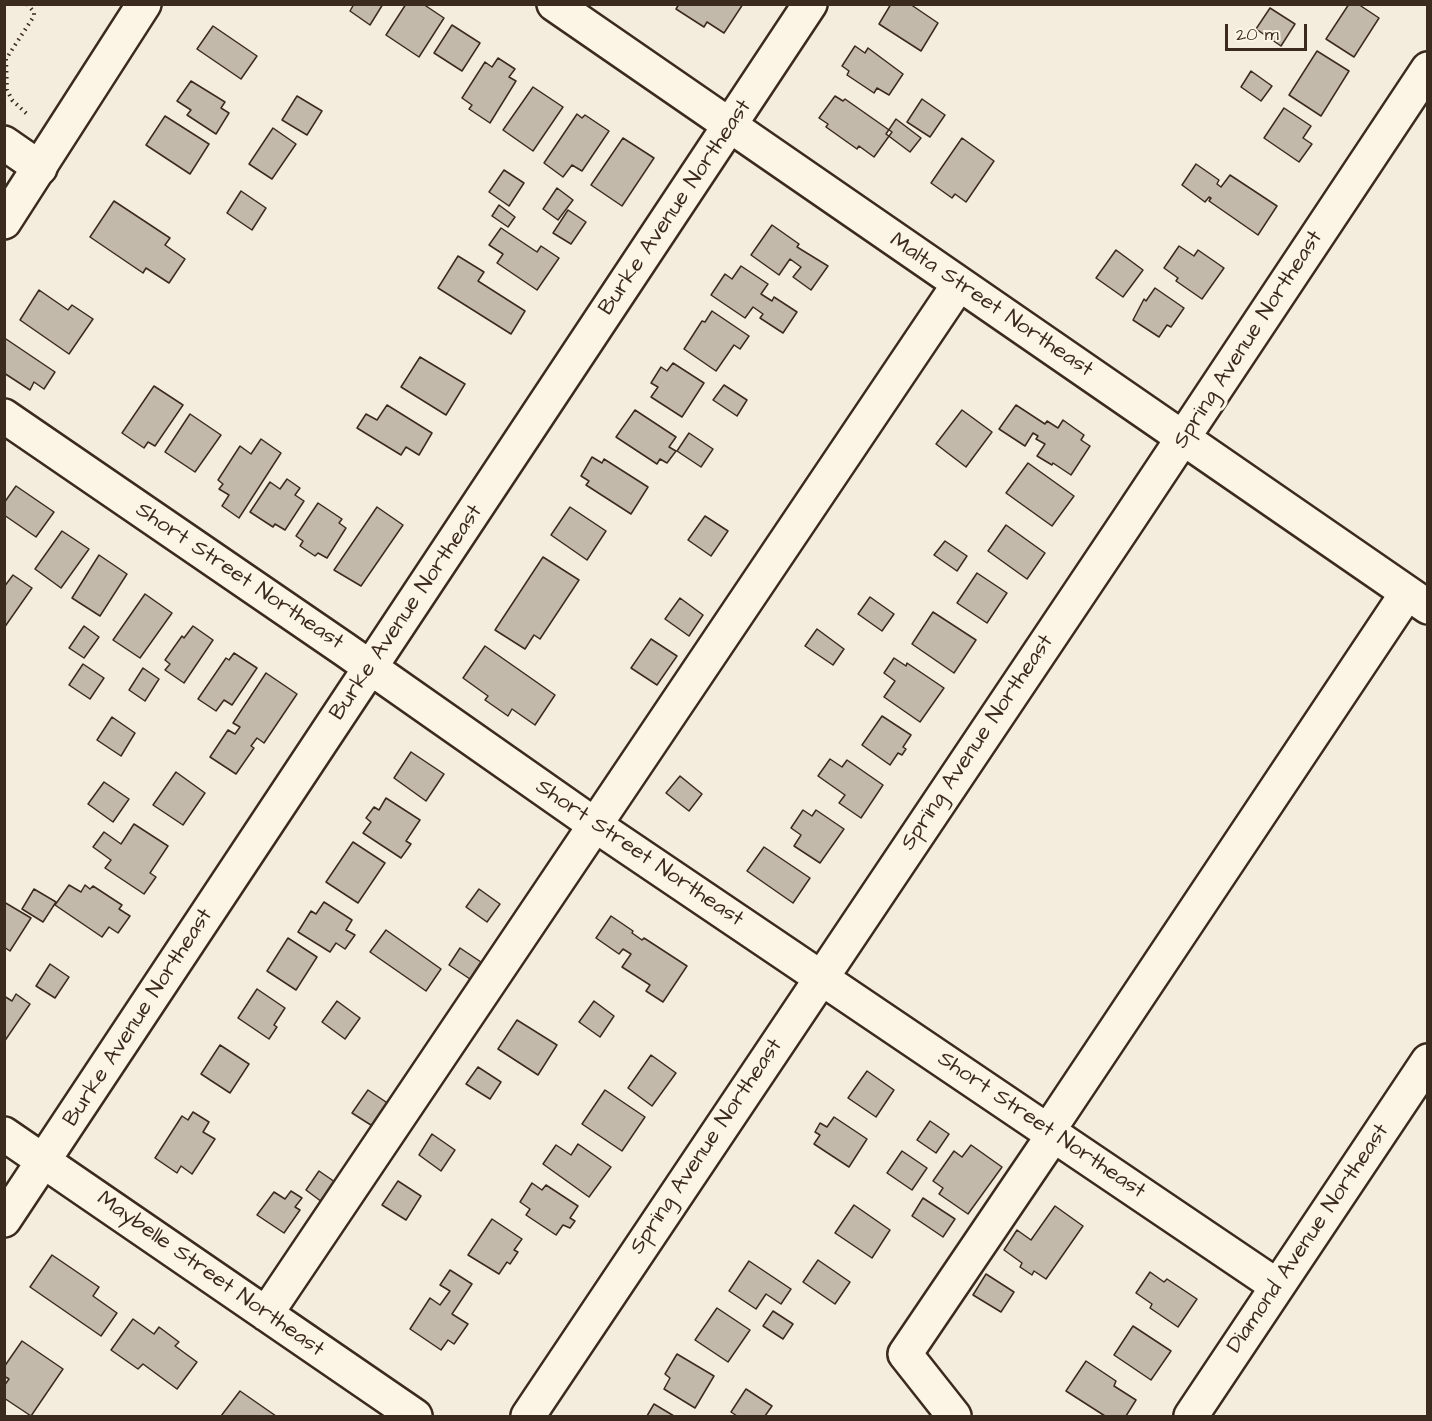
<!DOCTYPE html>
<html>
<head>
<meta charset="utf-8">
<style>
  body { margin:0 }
  #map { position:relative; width:1432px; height:1421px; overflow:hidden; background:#f4eddd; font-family:"Architects Daughter",sans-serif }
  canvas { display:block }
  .frame { position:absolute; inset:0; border:6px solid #3b2a1e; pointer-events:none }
  .scale { position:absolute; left:1225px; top:24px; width:82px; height:27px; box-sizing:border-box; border:3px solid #3b2a1e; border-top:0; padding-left:8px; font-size:18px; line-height:21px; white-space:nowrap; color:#3b2a1e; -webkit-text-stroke:4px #fcf5e5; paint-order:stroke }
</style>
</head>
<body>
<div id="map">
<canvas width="1432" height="1421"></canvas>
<div class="frame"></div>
<div class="scale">20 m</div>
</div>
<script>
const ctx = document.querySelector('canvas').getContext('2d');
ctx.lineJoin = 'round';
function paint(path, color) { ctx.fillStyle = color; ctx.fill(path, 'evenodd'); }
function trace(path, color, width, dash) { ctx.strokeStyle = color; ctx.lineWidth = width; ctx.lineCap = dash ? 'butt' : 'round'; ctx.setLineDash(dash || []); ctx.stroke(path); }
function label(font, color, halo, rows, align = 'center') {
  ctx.font = font + ' "Architects Daughter",sans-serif'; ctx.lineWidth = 6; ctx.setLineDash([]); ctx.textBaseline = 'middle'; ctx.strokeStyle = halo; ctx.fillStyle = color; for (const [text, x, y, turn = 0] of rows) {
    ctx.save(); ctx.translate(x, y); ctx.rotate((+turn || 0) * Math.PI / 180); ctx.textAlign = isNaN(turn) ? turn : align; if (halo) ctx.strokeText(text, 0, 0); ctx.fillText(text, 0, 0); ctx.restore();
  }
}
const building = new Path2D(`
  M354 4H383L370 25 350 11Z
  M406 4H423L444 18 419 57 386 35Z
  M679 4H743L724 33 707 22 704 27 676 9Z
  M891 4H910L938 23 921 51 879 24Z
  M1349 4H1358L1379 18 1354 57 1326 39Z
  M1270 8 1295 24 1281 46 1256 29Z
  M452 25 480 43 462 71 434 53Z
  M213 26 257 56 241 79 197 49Z
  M855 46 865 53 868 48 903 74 889 95 877 88 874 93 847 75 849 71 842 66Z
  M1317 51 1349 71 1321 116 1289 95Z
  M498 58 515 69 509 77 516 81 490 123 469 109 472 105 462 98 485 62 492 67Z
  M1251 71 1272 86 1261 101 1241 87Z
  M191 81 225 102 221 108 229 113 216 134 187 115 191 110 177 101Z
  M533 87 563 107 533 151 503 130Z
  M297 96 322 111 307 135 282 120Z
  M835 96 843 101 845 99 892 132 874 157 859 146 857 149 826 127 828 124 819 118Z
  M922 99 945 115 930 137 907 122Z
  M1284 108 1311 126 1303 138 1312 144 1299 162 1264 138Z
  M577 114 582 118 585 115 609 131 582 171 572 165 563 177 544 163Z
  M165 116 209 144 190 174 146 145Z
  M896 119 921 138 910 152 886 134Z
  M273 128 296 144 272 179 249 164Z
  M623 138 654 158 622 206 591 185Z
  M962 138 994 161 966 202 955 194 952 198 931 183Z
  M1196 164 1219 180 1217 184 1221 187 1230 175 1277 206 1258 235 1209 201 1211 198 1209 197 1205 202 1182 185Z
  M504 170 524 183 509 206 489 192Z
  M557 188 573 200 558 220 543 209Z
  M241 191 266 208 252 230 227 213Z
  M114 201 170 238 165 245 185 259 169 283 146 268 143 273 90 237Z
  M499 205 515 217 508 227 492 216Z
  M568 210 586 222 571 244 553 233Z
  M772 225 799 244 797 247 828 266 811 290 793 277 801 267 790 259 779 275 751 255Z
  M501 228 537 252 541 246 559 258 537 290 497 263 503 254 489 245Z
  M1179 246 1194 256 1198 250 1224 268 1202 299 1176 281 1178 278 1164 268Z
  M1116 250 1143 270 1123 297 1096 278Z
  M458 256 484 272 478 281 525 311 511 334 438 288Z
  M741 266 768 284 761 294 772 301 774 297 797 312 783 333 760 318 763 314 753 307 745 318 711 295 725 274 732 279Z
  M1155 288 1184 308 1171 327 1167 325 1159 337 1133 320 1144 299 1146 301Z
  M39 290 68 310 72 305 93 319 69 354 20 320Z
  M712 311 749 336 740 349 734 345 716 371 684 349 702 321 705 322Z
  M6 339 55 372 44 389 34 382 30 390 4 373V342Z
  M420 357 465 384 446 415 401 387Z
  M673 363 704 383 682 417 651 397 658 387 651 383 661 367 667 371Z
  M724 385 747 400 737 416 713 400Z
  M154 386 183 405 155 446 148 442 144 448 122 433Z
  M387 405 432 433 419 455 406 447 401 455 357 428 366 414 377 420Z
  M1016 405 1045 424 1047 421 1058 428 1063 420 1084 435 1081 440 1090 446 1071 475 1053 463 1052 465 1037 456 1045 444 1036 439 1038 436 1033 433 1025 446 999 429Z
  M635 410 676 437 669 447 676 451 667 463 660 459 657 464 616 437Z
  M962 410 992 432 966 467 936 444Z
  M190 414 221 435 195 472 165 452Z
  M689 433 713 449 701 467 677 451Z
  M261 439 281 453 239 518 222 506 229 495 219 489 223 484 218 480 240 446 251 454Z
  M592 457 602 463 604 459 648 487 631 514 586 485 589 481 581 476Z
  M1028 463 1074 496 1052 526 1006 493Z
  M287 479 300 488 295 495 304 501 285 530 275 524 273 527 250 512 270 482 280 489Z
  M16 486 54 512 36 537 4 515V503Z
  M318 503 342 519 339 523 346 528 327 558 318 553 315 556 300 546 303 541 296 536Z
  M377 507 403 525 361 586 334 570Z
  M570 507 606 531 587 560 551 535Z
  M705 516 728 531 711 556 688 540Z
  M1006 525 1045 553 1027 579 988 551Z
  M62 531 89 549 61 588 35 569Z
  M945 541 967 556 957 571 934 555Z
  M99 555 127 574 100 616 72 598Z
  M543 557 579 580 540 639 534 635 525 649 495 630Z
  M977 573 1007 593 987 623 957 603Z
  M13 575 32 588 4 628V587Z
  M145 594 172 613 140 658 113 640Z
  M870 597 894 614 882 631 858 614Z
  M680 598 703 615 689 636 665 619Z
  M933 612 976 640 954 673 912 644Z
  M84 626 99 637 84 658 69 648Z
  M193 626 213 640 184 683 165 670 170 664 165 660 182 636 184 638Z
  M817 629 844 649 833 665 805 646Z
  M651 639 677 656 657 685 631 668Z
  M485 646 555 695 535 725 512 709 508 716 485 700 488 696 463 678Z
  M234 653 257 668 232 705 224 700 216 711 198 699 226 658 229 660Z
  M894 658 906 666 907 663 944 688 920 722 884 697 895 681 884 673Z
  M83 664 104 678 90 699 69 685Z
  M143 668 159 679 145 701 129 690Z
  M266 673 297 694 264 743 257 738 251 746 254 748 236 774 210 757 228 730 235 734 240 727 233 723Z
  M882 716 911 735 903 747 906 749 902 755 898 753 890 765 862 745Z
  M112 717 135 733 121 756 97 740Z
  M411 752 444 774 426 801 394 778Z
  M830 759 842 767 847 760 883 785 861 818 839 803 845 795 818 776Z
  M176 772 205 793 183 825 153 805Z
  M680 776 702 794 689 811 666 793Z
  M104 782 129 799 113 822 88 804Z
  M386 798 420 820 406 841 411 844 401 858 363 833 371 822 366 818 374 807 379 810Z
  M803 810 812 816 816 810 844 829 820 863 794 846 801 835 791 828Z
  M134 824 168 846 150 873 156 877 144 894 105 868 111 860 93 847 104 832 121 844Z
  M353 842 385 863 358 903 326 882Z
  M764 847 810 878 793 903 747 871Z
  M69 885 81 892 85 885 90 889 93 886 122 905 119 909 130 916 118 933 109 927 102 937 55 905Z
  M34 889 56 902 43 922 22 909Z
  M479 889 500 904 487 922 466 907Z
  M4 902 31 918 10 951 4 947Z
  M324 902 352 920 346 930 355 935 345 949 336 943 330 952 298 932 311 911 316 914Z
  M611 916 633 931 632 933 642 940 644 938 687 966 663 1002 646 991 650 985 622 967 631 954 623 949 619 954 596 938Z
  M386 930 441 969 426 991 370 952Z
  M288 938 317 957 296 990 267 971Z
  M460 948 481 962 470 979 449 965Z
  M50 964 69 977 55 998 36 986Z
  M257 989 285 1008 274 1025 277 1027 269 1039 238 1018Z
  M16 994 30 1004 4 1042V996L12 1001Z
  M337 1001 360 1018 345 1039 322 1022Z
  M594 1001 614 1016 600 1037 579 1022Z
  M517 1020 557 1045 538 1075 498 1049Z
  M220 1045 249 1064 230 1093 201 1074Z
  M651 1055 676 1073 652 1106 628 1088Z
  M478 1067 501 1082 490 1099 466 1084Z
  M867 1071 894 1090 876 1117 848 1098Z
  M368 1090 389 1104 374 1127 352 1113Z
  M605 1090 645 1117 622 1151 582 1124Z
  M193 1112 209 1122 203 1132 215 1139 192 1174 181 1166 177 1173 155 1158 182 1116 188 1120Z
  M834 1117 867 1139 849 1167 814 1144 820 1135 815 1132 820 1123 827 1127Z
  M930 1121 949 1134 936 1153 917 1140Z
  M432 1134 455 1150 441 1171 419 1155Z
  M578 1144 611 1167 589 1197 543 1164 556 1145 571 1155Z
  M971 1145 1002 1167 968 1214 939 1194 943 1188 933 1181 954 1151 962 1157Z
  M902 1151 927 1168 912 1190 887 1173Z
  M319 1171 335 1182 322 1202 306 1190Z
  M398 1181 421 1196 406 1220 382 1205Z
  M532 1183 542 1190 546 1185 578 1206 570 1218 575 1221 570 1228 563 1225 556 1235 526 1215 530 1209 520 1202Z
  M291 1191 302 1198 295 1207 300 1210 284 1233 257 1215 274 1192 285 1199Z
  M923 1198 955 1219 943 1237 912 1216Z
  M854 1205 890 1230 872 1258 835 1233Z
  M1055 1206 1083 1226 1046 1279 1034 1271 1032 1275 1020 1267 1022 1263 1004 1250 1017 1230 1031 1240Z
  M492 1219 522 1239 514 1250 518 1252 510 1264 507 1262 499 1274 468 1255Z
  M52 1255 99 1287 93 1296 117 1313 101 1336 30 1287Z
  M818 1260 850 1282 835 1304 803 1282Z
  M749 1261 791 1289 781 1304 766 1294 756 1309 729 1291Z
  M450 1270 472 1284 452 1314 468 1324 454 1344 448 1340 441 1350 410 1329 430 1298 440 1305 450 1291 440 1285Z
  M1150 1272 1164 1282 1167 1279 1197 1299 1178 1327 1150 1308 1152 1304 1136 1293Z
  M986 1274 1014 1292 1001 1312 973 1295Z
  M717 1308 750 1330 728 1362 695 1340Z
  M773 1311 793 1324 783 1339 763 1326Z
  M133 1319 154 1334 159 1327 179 1342 175 1346 197 1362 177 1389 143 1364 138 1369 111 1350Z
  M1133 1326 1171 1351 1151 1380 1114 1355Z
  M22 1341 63 1369 31 1416 4 1398V1386L9 1379 4 1376V1367Z
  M677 1354 714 1376 695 1408 664 1389 670 1378 665 1374Z
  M1086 1361 1116 1381 1114 1386 1136 1400 1126 1416H1105L1066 1391Z
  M746 1389 772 1406 765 1416H737L731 1412Z
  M240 1391 276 1416H221Z
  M654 1404 674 1416H647Z`);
paint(building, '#c3b9aa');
trace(building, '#3b2a1e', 1.5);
const minor = new Path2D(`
  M554 4 1428 607
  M4 143 40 168
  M4 416 344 649 595 825 1277 1286
  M1048 1131 1407 593
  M4 1134 415 1416
  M4 1220 810 4
  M266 1314 959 284
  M528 1416C827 967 1131 520 1428 69
  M954 1416 905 1354 1054 1134
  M1191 1416 1428 1061`);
const major = new Path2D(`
  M4 222 144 4`);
trace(minor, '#3b2a1e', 38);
trace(major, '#3b2a1e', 38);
trace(new Path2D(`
  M27 4 34 12V16L6 59 7 90 12 100 27 114`), '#3b2a1e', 4, [1.5, 4.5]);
trace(minor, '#fcf5e5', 33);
trace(major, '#fcf5e5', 33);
label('22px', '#3b2a1e', '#fcf5e5', [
  ["Burke Avenue Northeast",676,208,-56],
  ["Malta Street Northeast",991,306,34],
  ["Spring Avenue Northeast",1249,340,-57],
  ["Short Street Northeast",239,577,34],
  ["Burke Avenue Northeast",407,613,-56],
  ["Spring Avenue Northeast",978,743,-56],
  ["Short Street Northeast",639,854,34],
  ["Burke Avenue Northeast",139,1018,-57],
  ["Short Street Northeast",1041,1126,34],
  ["Spring Avenue Northeast",707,1147,-56],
  ["Diamond Avenue Northeast",1309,1239,-56],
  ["Maybelle Street Northeast",210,1275,35]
]);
</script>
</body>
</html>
